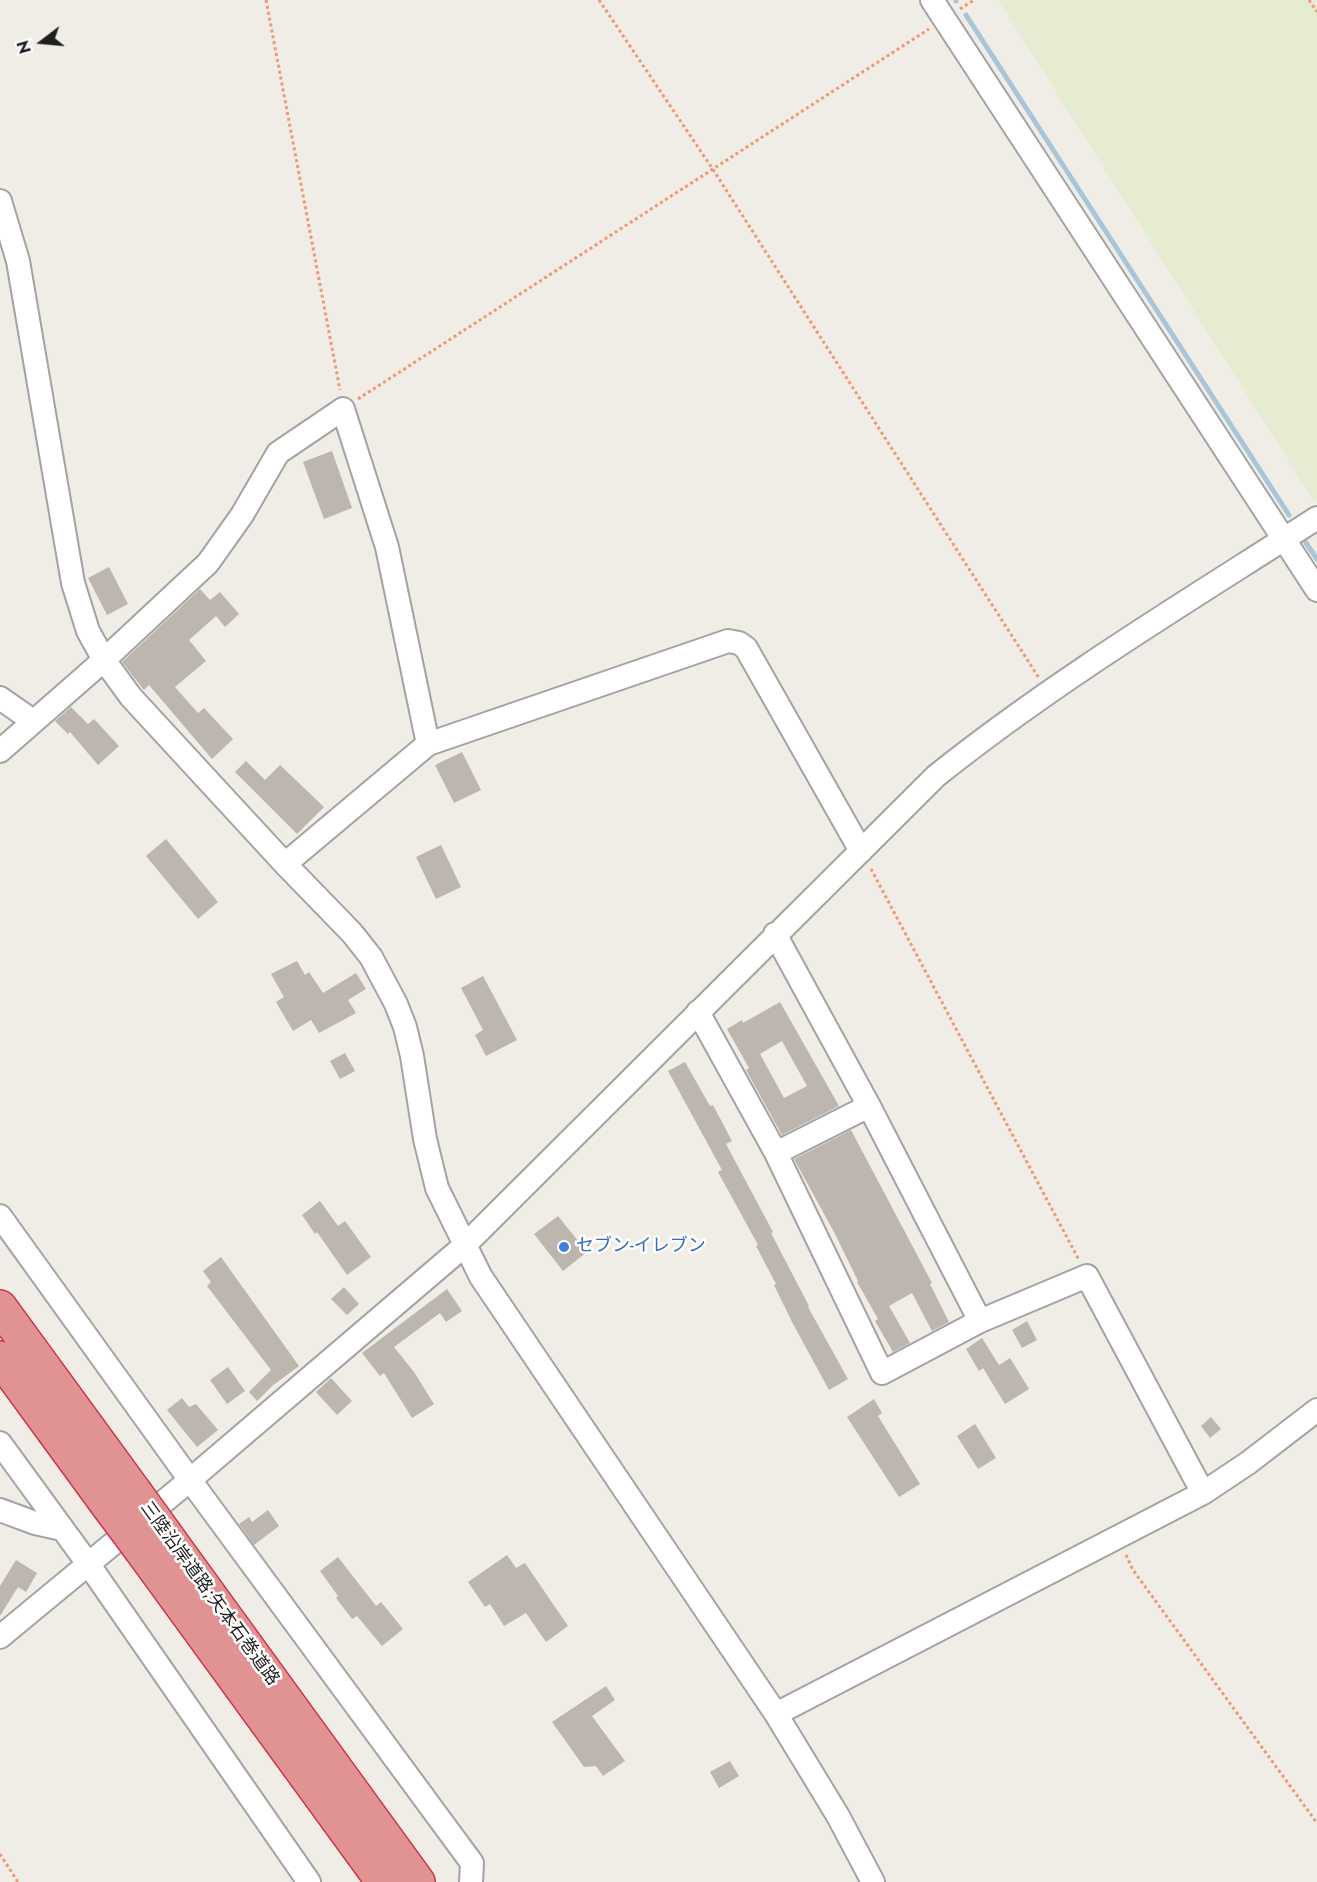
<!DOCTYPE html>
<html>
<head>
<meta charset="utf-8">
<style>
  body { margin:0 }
  #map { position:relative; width:1317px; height:1882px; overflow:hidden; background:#efede5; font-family:Jost,sans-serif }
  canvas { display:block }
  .north { position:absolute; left:12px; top:12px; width:60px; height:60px; -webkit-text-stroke:4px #fff; paint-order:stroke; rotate:254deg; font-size:16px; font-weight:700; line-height:24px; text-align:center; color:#1f1f1f }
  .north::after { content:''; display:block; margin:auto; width:21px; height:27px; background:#1f1f1f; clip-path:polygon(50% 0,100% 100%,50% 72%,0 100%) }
</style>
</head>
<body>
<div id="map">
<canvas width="1317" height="1882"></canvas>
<div class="north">N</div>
</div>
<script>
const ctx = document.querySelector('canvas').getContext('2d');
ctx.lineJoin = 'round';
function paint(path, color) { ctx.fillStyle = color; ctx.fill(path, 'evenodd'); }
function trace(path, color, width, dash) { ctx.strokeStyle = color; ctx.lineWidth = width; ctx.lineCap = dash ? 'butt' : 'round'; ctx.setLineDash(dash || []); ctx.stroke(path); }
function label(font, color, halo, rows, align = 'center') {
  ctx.font = font + ' Jost,"Noto Sans JP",sans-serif'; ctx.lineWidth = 5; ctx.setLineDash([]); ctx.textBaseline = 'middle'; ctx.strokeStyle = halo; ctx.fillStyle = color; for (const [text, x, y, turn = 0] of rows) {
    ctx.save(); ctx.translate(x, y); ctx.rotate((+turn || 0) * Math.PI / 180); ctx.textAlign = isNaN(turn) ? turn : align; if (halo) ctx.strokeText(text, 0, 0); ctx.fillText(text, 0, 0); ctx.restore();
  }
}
paint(new Path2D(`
  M998 0H1317V500L1314 501Z`), '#e5ecd2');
trace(new Path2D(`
  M956 0V1
  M966 15 1289 515
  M1306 543 1317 559`), '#a9c5d9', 5);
paint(new Path2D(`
  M332 451 352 508 324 519 303 462Z
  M109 567 128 604 107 615 88 578Z
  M200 589 210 600 220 592 239 614 225 627 216 616 189 640 206 661 175 687 198 713 204 708 233 739 212 759 149 685 144 690 122 662Z
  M71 707 88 724 94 719 119 746 98 765 70 732 68 734 55 721Z
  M462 752 481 790 454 803 435 765Z
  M246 761 265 780 280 765 324 807 297 834 235 772Z
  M166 839 218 902 198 919 146 856Z
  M441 845 461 887 436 899 416 857Z
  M297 961 305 975 309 972 323 993 356 973 366 989 348 1000 356 1013 319 1033 311 1020 293 1031 276 1002 284 997 271 974Z
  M483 976 517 1040 486 1056 475 1035 483 1030 461 988Z
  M780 1002 839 1106 782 1135 746 1070 749 1068 727 1029 742 1020 743 1023ZM782 1041 807 1086 784 1098 760 1054Z
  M345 1053 355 1071 340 1079 330 1061Z
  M685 1062 710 1106 713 1105 732 1141 726 1144 773 1232 771 1233 809 1306 808 1307 848 1379 829 1390 792 1322 774 1285 776 1284 756 1246 758 1245 718 1172 722 1170 668 1071Z
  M851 1130 932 1283 930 1284 949 1322 932 1331 912 1293 889 1306 910 1343 893 1352 875 1321 878 1319 857 1282 858 1281 835 1234 794 1159Z
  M320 1201 338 1226 345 1221 371 1257 347 1275 317 1232 315 1234 302 1215Z
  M558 1216 587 1252 563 1271 534 1234Z
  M221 1257 299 1366 272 1386 257 1401 249 1392 271 1370 207 1286 211 1282 203 1271Z
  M344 1287 359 1304 347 1315 331 1299Z
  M447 1289 462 1311 446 1322 440 1313 394 1347 414 1372 434 1404 412 1418 384 1373 380 1376 362 1353Z
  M1027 1321 1037 1340 1022 1348 1012 1330Z
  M982 1338 999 1365 1010 1358 1029 1389 1005 1404 983 1368 979 1371 966 1349Z
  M228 1367 245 1391 227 1404 210 1380Z
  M331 1378 352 1401 337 1415 316 1392Z
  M182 1398 189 1407 196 1404 218 1430 197 1447 167 1410Z
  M874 1399 882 1413 878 1416 920 1484 899 1497 847 1417Z
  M1211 1417 1221 1429 1210 1438 1201 1426Z
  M975 1424 996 1458 978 1469 957 1436Z
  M268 1510 279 1526 254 1545 239 1524 249 1517 252 1522Z
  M507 1555 516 1568 525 1563 568 1626 546 1642 526 1613 504 1626 490 1604 485 1607 468 1582Z
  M338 1557 376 1606 381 1602 403 1629 382 1646 357 1616 352 1619 336 1598 338 1596 320 1571Z
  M16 1560 37 1573 26 1592 18 1587 0 1616V1586Z
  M606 1686 615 1700 592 1716 625 1761 603 1776 596 1766 584 1767 552 1722Z
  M730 1761 739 1776 719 1788 710 1772Z`), '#bcb6af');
const minor = new Path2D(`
  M932 0 1317 590
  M0 201 18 261 73 583 88 631 104 660 131 697 285 864 352 933 371 957 396 1004 405 1027 412 1056 425 1139 437 1188 481 1277 776 1714 838 1816 873 1882
  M0 698 33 721
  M0 751 104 660 208 563 242 515 278 453 343 409 387 547 428 744
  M285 864 428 744 728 641 739 643 746 648 861 851
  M775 934 869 1106 980 1321
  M698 1012 776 1153 882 1373 980 1321 1087 1276 1203 1493
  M776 1153 869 1106
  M0 1216 190 1480 472 1863 471 1882
  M0 1443 89 1565 309 1882
  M0 1510 35 1523 62 1529
  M0 1637 190 1480 464 1246 936 776C1056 680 1188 601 1317 518
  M776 1714 1203 1493 1248 1463 1317 1410`);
const highway = new Path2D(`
  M0 1307 135 1492
  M0 1358 109 1507
  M166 1535 418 1882
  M141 1550 383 1882`);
trace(minor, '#a3a3a3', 26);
trace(highway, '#cf314a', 36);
trace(new Path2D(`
  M266 0 340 390
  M599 0 712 168 1039 678
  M1309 0 1317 12
  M960 9 974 0
  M358 399 929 29
  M871 869 1079 1260
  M1126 1555 1133 1570 1317 1823
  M0 1854 18 1882`), '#f09875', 3, [3, 3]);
trace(minor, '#fff', 22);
trace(highway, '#e19393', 33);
const highwayBridge = new Path2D(`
  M135 1492 166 1535
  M109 1507 141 1550`);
trace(highwayBridge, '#cf314a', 36, []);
trace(highwayBridge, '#e19393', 33);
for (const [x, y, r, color] of [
  [564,1247,6,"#3f7fe0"]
]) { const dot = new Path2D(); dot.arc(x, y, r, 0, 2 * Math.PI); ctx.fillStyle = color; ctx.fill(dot); trace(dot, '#fff', 2); }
label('18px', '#366cbe', '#fff', [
  ["セブン-イレブン",576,1247]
], 'left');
label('18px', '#1f1f1f', '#fff', [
  ["三陸沿岸道路;矢本石巻道路",209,1594,54]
]);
</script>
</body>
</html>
